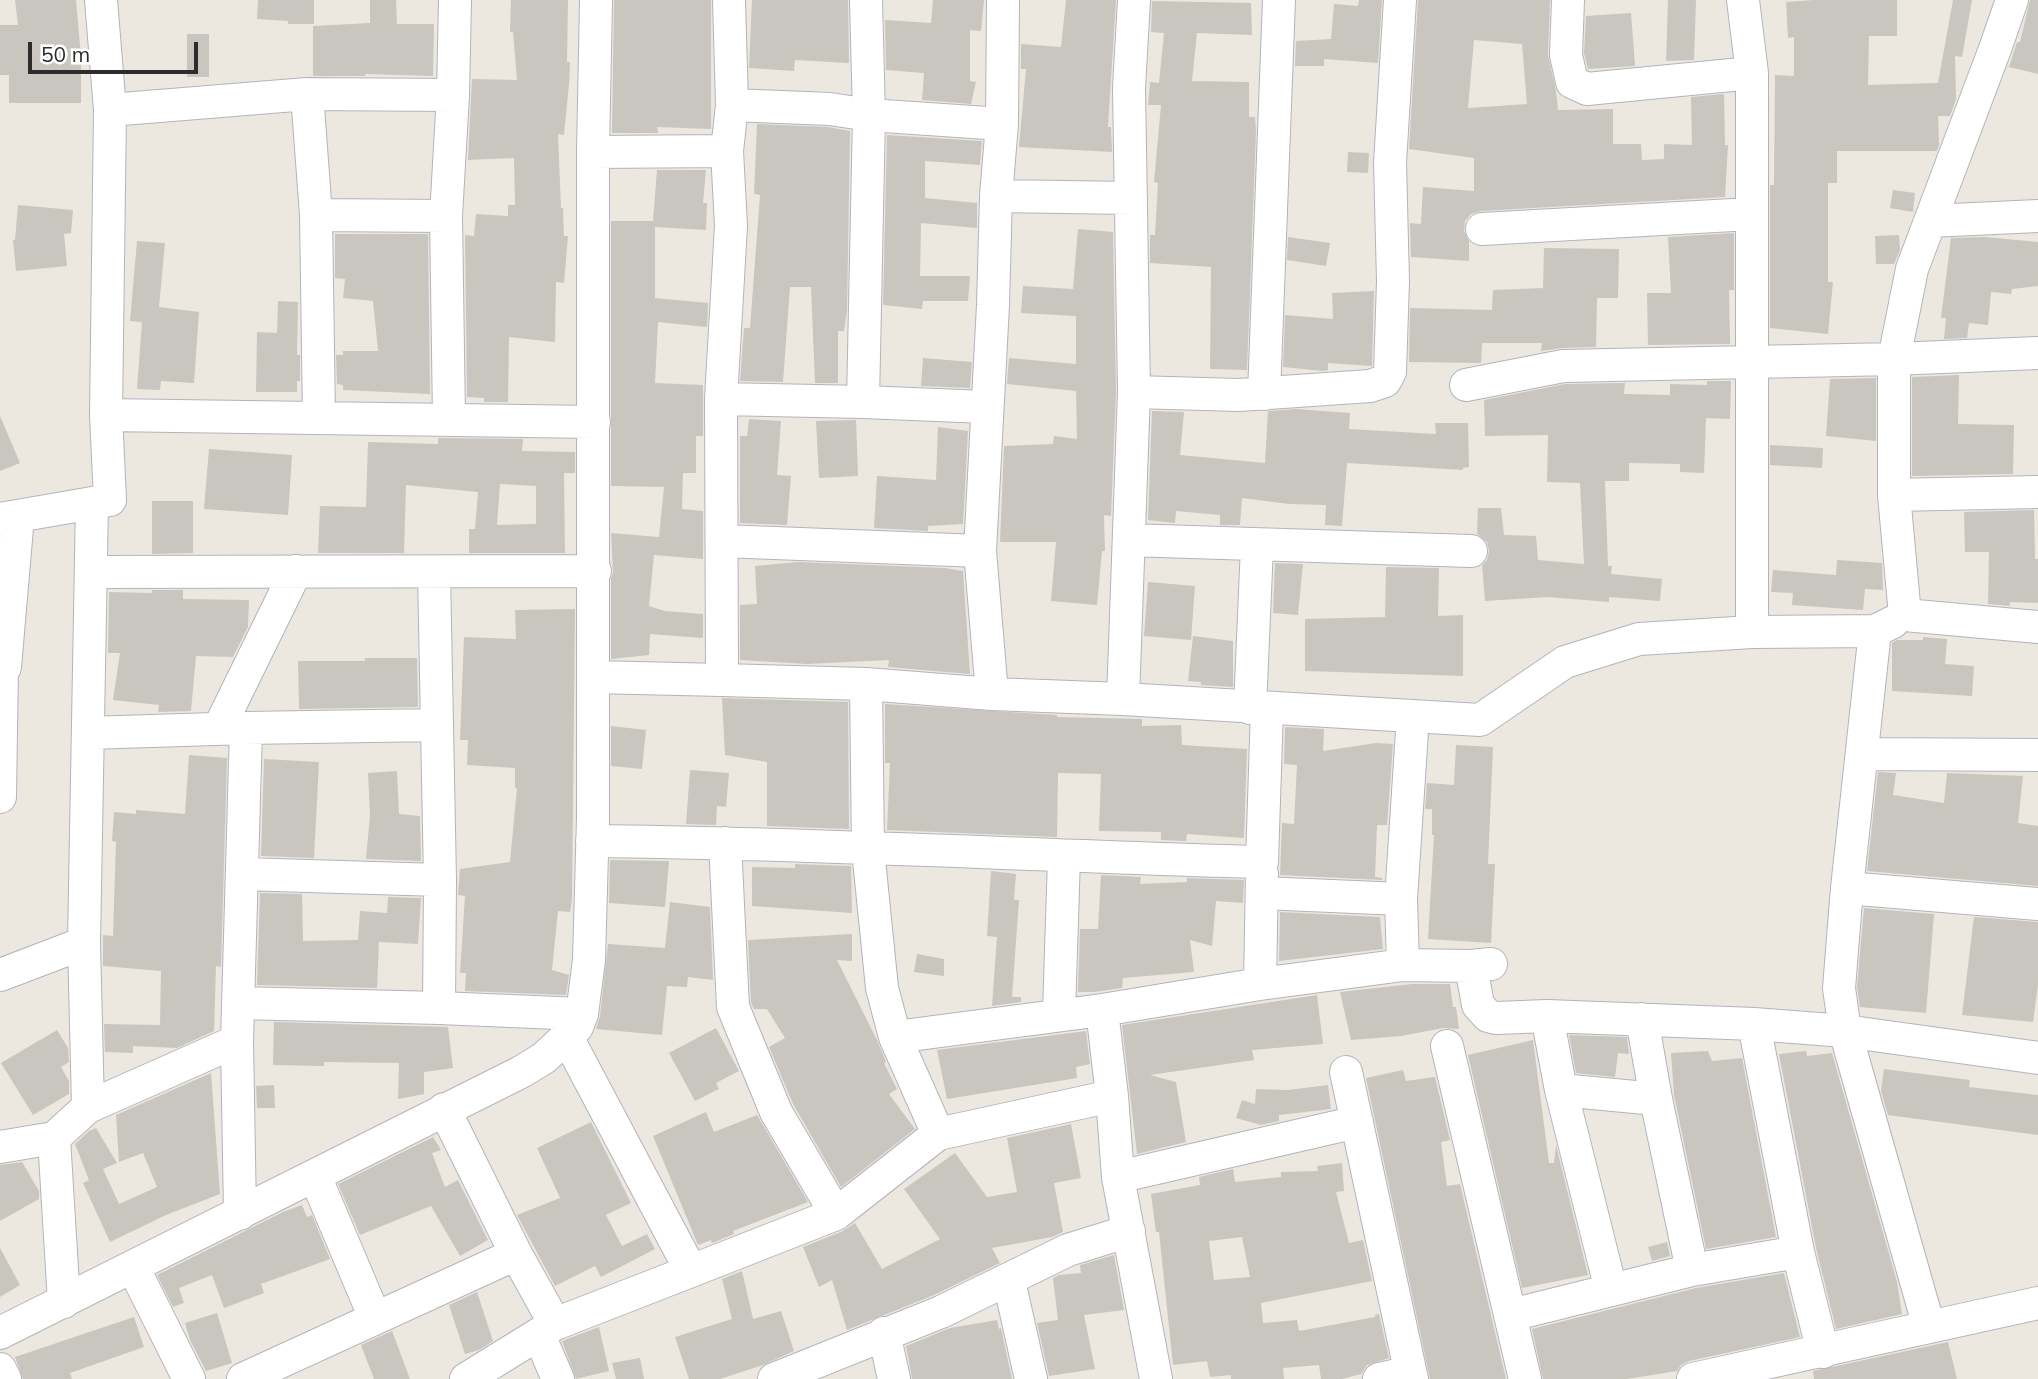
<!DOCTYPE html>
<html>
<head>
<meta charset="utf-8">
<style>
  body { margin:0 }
  #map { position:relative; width:2038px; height:1379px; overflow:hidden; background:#ece8e0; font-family:Mulish,sans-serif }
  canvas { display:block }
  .scale { position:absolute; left:28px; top:42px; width:170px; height:32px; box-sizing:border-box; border:4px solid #2c2c2c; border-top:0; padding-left:9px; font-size:21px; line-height:24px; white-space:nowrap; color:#2c2c2c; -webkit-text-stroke:5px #fff; paint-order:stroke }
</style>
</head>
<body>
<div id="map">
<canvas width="2038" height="1379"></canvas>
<div class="scale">50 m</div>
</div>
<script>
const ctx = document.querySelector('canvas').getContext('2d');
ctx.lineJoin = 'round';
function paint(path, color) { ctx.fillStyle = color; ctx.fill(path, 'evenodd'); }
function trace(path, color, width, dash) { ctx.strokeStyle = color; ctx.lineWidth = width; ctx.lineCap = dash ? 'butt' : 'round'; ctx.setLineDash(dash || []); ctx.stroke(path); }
paint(new Path2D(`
  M15 0H76L81 57V103H9V75H0V25H18Z
  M258 0H314V24H288V21L257 19Z
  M370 0H396L397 24H434L433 76 365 74V76H313V26L370 23Z
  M511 0H568L567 62H570L569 84 564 135 558 134 561 208H563L564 236H568L564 283 556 282 555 342 509 337 508 402H484V398L467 397 465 235 474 236 476 214 508 216V205H515L514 158 468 160 472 79 517 80 513 32H510Z
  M614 0H711V129L657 127 658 133H612Z
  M752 0H848L849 63 795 60 794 71 749 68Z
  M933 0H984L981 31 970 30V81L976 82 971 104 922 100 924 73 886 70 885 20 931 23Z
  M1066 0H1116L1108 127H1111L1112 152 1019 147 1026 69H1021V44L1061 47Z
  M1359 0H1382L1378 63 1324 59V66H1295L1296 41 1331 39 1334 4 1358 6Z
  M1418 0H1550L1548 55 1556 91 1558 110 1613 109V144H1641L1642 160 1664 159V144L1692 145 1691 97 1724 94 1725 145H1728L1725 197 1481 211 1471 214 1465 221 1464 231 1469 241V261L1411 257 1410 223 1421 224 1423 187 1474 191V158L1409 149ZM1474 40 1522 44 1527 104 1468 108Z
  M1668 0H1696L1694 60 1666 61Z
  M1814 0H1897V36H1869L1868 85 1938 83 1953 0H1972L1962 57 1955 56 1956 99 1950 116H1938L1939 145 1937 151H1837V183H1828V282H1833L1828 334 1770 328V185H1774L1775 75 1794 76V37L1788 38 1786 2Z
  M2030 0H2038V74L2009 67 2017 42H2020Z
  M1152 1 1251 3 1252 35 1197 33 1192 81 1249 82V117H1255L1256 132 1247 370 1210 369 1211 267 1150 263V235H1155L1158 183 1154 182 1161 105H1148L1150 82 1159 83 1164 33 1151 32Z
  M1631 13 1635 66 1588 69 1584 53 1586 16Z
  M187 34H209V77H187Z
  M757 124 828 127 850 131 847 311 844 331H838V383H815L811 287H790L783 382 740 381 744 328H750L760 195 754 194Z
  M887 135 982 141 980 165 925 161V198L977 203V228L921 223 920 276H970L968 301H923L922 309 883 305Z
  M1348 152 1369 153 1368 173 1347 172Z
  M657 170H706L703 203H707L706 230 655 227V298L708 303 707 327 658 322 655 383 703 385V436H696V473H683L682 509 703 511V559L654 555 649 606 665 611 703 614V638L650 634 649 655 611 659V579L613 572 611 533 659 537 664 487 611 486V221H653Z
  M1893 190 1915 193 1913 212 1890 208Z
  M18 205 73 210 71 233 64 234 67 266 16 271 13 240H15Z
  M1078 229 1113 232 1116 392 1111 516 1104 515 1105 551H1102L1097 605 1051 601 1056 542H1000L1004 446 1053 444 1054 436 1077 439 1076 391 1007 384 1009 358 1076 364V316L1021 313 1023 286 1073 289Z
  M1734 233V290H1729L1730 344 1648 345 1647 293H1671L1668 237Z
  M335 234H428L430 394 343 390V385L337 384 336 355H343V351H378L373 301 343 298 345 279 335 278Z
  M1899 235 1900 250 1894 264H1876L1875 236Z
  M1288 237 1330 243 1326 266 1287 260Z
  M1985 237 2038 242V286L2012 289 2011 294 1991 292 1988 325 1969 323 1967 338 1944 339 1946 318H1941L1951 238Z
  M137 241 165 243 159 307 199 312 194 383 161 381 160 390 137 389 142 322 130 321Z
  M1544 248 1619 249 1618 298H1597L1596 347 1562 348 1541 351 1542 343H1482L1481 363 1409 362 1410 308 1492 310 1493 290 1543 288Z
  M1374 291 1372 366 1328 363V370L1323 371 1283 367 1285 315 1333 319 1332 293Z
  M278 301 298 302 297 355H300V381H297V392H256L257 332 277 333Z
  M923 358 972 362 970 388 921 386Z
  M1959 375 1958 424 2014 425 2013 474 1912 476V377Z
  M1876 378V441L1826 436 1830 379Z
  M1707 381H1731L1730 419 1706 418 1704 473 1680 472V464L1629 463V481H1605L1608 566H1612L1611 574 1662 579 1660 601 1609 597V602L1548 597 1485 601 1482 565 1487 560 1489 551 1487 542 1477 534 1478 508H1501L1504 535 1536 536 1538 560 1584 564 1580 483 1547 482 1548 435 1485 436 1484 400 1565 384 1625 383 1624 394 1670 395V384L1707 385Z
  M1296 409 1350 413 1349 429 1436 434 1435 423H1468L1469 467 1463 468V470L1347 463 1342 526 1325 525 1326 505 1289 504 1242 498 1240 525H1220V515L1176 511 1175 523 1148 520 1152 411 1184 412 1180 455 1265 463 1268 411Z
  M0 416 20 463 0 471Z
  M749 419 781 421 777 475 791 476 787 525 740 523V436H747Z
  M856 420 858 476 819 478 816 421Z
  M938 427 968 431 963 524 928 526V531L874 528 877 476 936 480Z
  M438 438 523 439 522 451 575 452V473H564L565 553H469V529H475L478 492 406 485 404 553H318L320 506 366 507 368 442 438 444ZM500 484 536 486V524L497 525Z
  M1770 445 1823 448 1822 468 1770 465Z
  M209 449 292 455 288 515 204 509Z
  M152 501H193V553L152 554Z
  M2034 510 2035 559H2038V603L2010 602V606L1988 604 1989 552H1965L1964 512Z
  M1837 560 1882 563 1883 590 1865 589 1863 610 1792 605 1793 593 1771 592 1773 570 1836 575Z
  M798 562 945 568 963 571 970 674 888 667 889 660 807 664 740 660V605L757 604 755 566Z
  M1275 563 1303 564 1298 615 1273 613Z
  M1386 567 1439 568 1438 616 1463 615V676L1305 671V619L1385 617Z
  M1148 582 1195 586 1191 640 1144 636Z
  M152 590H183V599L249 600 248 627 233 657 196 656 191 711 158 712 159 705 113 700 120 653H108L109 592 152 593Z
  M575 609 572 900 570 912 558 911 552 970 569 975 566 995 465 991 466 973H460L465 896 458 895 460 869 510 862 517 788H515V768L467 765 468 740H460L464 637 516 639 515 610Z
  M1193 636 1233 641V687L1201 685V682L1188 681Z
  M1923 637 1947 639 1945 664 1974 666 1972 696 1892 691V643L1897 640H1923Z
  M365 658H417L418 707 299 709 298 661H365Z
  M722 698 848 702 849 829 767 826V762L725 755Z
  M885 704 1057 715V717L1142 719V726L1181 725 1182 745 1247 749 1244 838 1187 834 1186 841 1161 840V832L1099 831 1101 774 1058 773 1057 837 887 830 890 763H885Z
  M611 726 646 730 642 769 611 766Z
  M1285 727 1324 729 1323 751 1376 743 1393 744 1387 825H1377L1375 877 1382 878V880L1280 875 1282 823 1294 824 1297 765 1284 764Z
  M1456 745 1493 747 1488 864H1495L1491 943 1428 939 1434 835H1432V809H1425L1427 783 1454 785Z
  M189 755 227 758 221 967 216 966 214 1031 177 1048 133 1046V1053L105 1052 104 1024 160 1025 161 971 103 966V935L113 936 116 842 112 841 114 812 136 814V810L185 814Z
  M264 759 319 762 314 858 261 856Z
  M690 770 729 773 726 807 717 806 716 825 686 824Z
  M397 771 399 814 420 816 421 861 366 859 370 815 368 773Z
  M1878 772 1896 773 1893 795 1944 803 1947 773 2023 776 2018 823 2038 826V886L1867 871Z
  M610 860 669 861 665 907 609 903Z
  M795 864 851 866 852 913 752 906V867L795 868Z
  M991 871 1016 874 1014 900H1019L1012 997H1021V1002L992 1006 997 937 987 936Z
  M1101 875 1141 877 1140 884 1187 882V878L1244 880 1243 903 1216 901 1212 946 1190 940 1194 972 1123 978 1122 988 1094 992H1078L1080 929H1098Z
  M260 893 302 894 303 941 358 940 360 911 387 913 388 897 421 898 418 944 379 942 377 988 257 985Z
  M670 902 710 907 713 980 688 977 687 987 667 986 662 1035 596 1029 600 1016 608 944 665 948Z
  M1864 908 1934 914 1926 1013 1860 1007 1857 987Z
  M1280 912 1380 917 1383 949 1279 961Z
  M1974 917 2038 922V985L2033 1022 1962 1015Z
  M852 934V961L837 960 877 1040 886 1062 884 1063 897 1089 889 1094 915 1129 841 1187 793 1104 769 1047 785 1038 767 1009H754L751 1003 748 940Z
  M917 954 944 959V976L914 972Z
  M1412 984H1450L1453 1007H1456L1459 1029 1443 1028 1401 1036 1351 1040 1340 992Z
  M1317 995 1323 1044 1252 1050 1254 1060 1150 1075 1176 1082 1186 1142 1137 1154 1122 1025Z
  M274 1022 448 1027 453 1068 424 1072V1094L398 1099 399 1063 324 1062V1066L273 1065Z
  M716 1028 739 1071 716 1083 719 1089 695 1101 669 1053Z
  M57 1030 68 1048 69 1062 61 1067 69 1081V1094L33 1115 1 1063Z
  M1086 1031 1090 1064 1076 1067 1077 1078 947 1099 937 1050Z
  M1569 1035 1627 1037 1629 1054 1618 1053 1615 1077 1576 1073Z
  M1533 1040 1549 1163H1554L1556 1145 1588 1275 1522 1288 1468 1055Z
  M1708 1051 1712 1061 1742 1058 1776 1237 1706 1249 1674 1095 1671 1053Z
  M1806 1051 1807 1056 1832 1053 1897 1282 1902 1314 1836 1329 1816 1248 1779 1054Z
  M1884 1069 1970 1080 1969 1087 2038 1095V1135L1888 1115 1881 1091Z
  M1403 1070 1406 1081 1435 1077 1450 1140 1441 1142 1447 1186 1460 1184 1506 1379H1430L1366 1078Z
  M211 1073 220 1194 166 1215 110 1242 83 1183 89 1180 75 1144 89 1131 96 1128 117 1163 103 1169 119 1204 157 1187 143 1153 119 1162 116 1115Z
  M274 1085 275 1108H257L256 1086Z
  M1328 1085 1331 1109 1279 1115V1121L1261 1125 1236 1118 1242 1100 1255 1104 1256 1089 1288 1090Z
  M706 1112 714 1132 757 1115 808 1202 733 1231 734 1234 712 1243 711 1240 698 1245 653 1136Z
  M591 1122 631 1203 606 1215 622 1246 647 1234 655 1249 601 1277 595 1266 555 1286 517 1215 560 1198 537 1148Z
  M1071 1124 1081 1178 1054 1183 1063 1232 1052 1237 992 1248 1000 1263 934 1295 847 1330 832 1280 819 1287 803 1247 843 1231 855 1223 882 1269 940 1239 904 1189 955 1153 987 1197 1017 1192 1007 1138Z
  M433 1137 441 1150 432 1153 445 1187 458 1180 488 1240 460 1256 431 1206 360 1235 338 1184Z
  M22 1162 39 1191V1199L0 1221V1165Z
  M1342 1163 1344 1191 1336 1192 1349 1243 1363 1240 1372 1281 1261 1303 1263 1323 1297 1320 1299 1331 1375 1317V1315L1379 1314 1389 1358 1367 1365 1361 1374 1342 1379H1321L1319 1365 1283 1368 1284 1379H1231V1375L1210 1377 1207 1361 1173 1365 1159 1232H1156L1151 1194 1200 1185 1199 1177 1233 1169 1235 1182 1281 1177V1172L1318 1171 1317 1166ZM1242 1237 1250 1277 1214 1280 1209 1241Z
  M302 1205 307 1217 312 1215 330 1259 261 1284 264 1293 224 1308 212 1275 179 1288 184 1303 173 1307 157 1275 283 1212Z
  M1667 1242 1670 1256 1652 1261 1648 1247Z
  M0 1248 20 1285 0 1297Z
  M1114 1255 1124 1310 1084 1315 1095 1369 1049 1376 1037 1323 1058 1320 1053 1278 1059 1275 1081 1273 1080 1265Z
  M742 1271 753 1319 781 1311 794 1351 763 1365 720 1379H689L675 1337 732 1319 722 1279Z
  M1784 1273 1800 1337 1689 1361 1681 1365 1677 1371 1627 1379H1543L1532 1329 1696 1288Z
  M477 1292 493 1341 479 1350 465 1354 449 1305Z
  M217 1313 232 1363 206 1371 190 1340 185 1323Z
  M134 1317 144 1347 70 1373 72 1379H23L15 1357Z
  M997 1320 999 1329 1001 1328 1012 1379H912L906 1346 950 1328Z
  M599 1327 609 1371 576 1379 562 1341Z
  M392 1331 410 1379H374L361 1345Z
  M1948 1342 1957 1379H1814L1813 1371Z
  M640 1358 644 1379H616L612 1363Z`), '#c8c6be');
const minor = new Path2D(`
  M101 0 110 110
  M455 0 453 95 307 94 110 110 106 415 594 422
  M866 0 869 115 1002 124
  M1003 0 1002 124 996 196 993 305 980 551 992 694 1123 699 1480 720 1565 662 1639 639 1752 632 1875 631
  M1568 0 1566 55 1572 82 1587 89 1752 73 1743 0
  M2012 0 1995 49 1912 269 1894 359V495L1905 615 2038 627
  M307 94 316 215 319 418
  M593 152 727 151
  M996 196 1131 198
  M316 215 446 216
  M1930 221 2038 216
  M1482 229 1751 214
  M1466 385 1563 366 1894 359 2038 353
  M1134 392 1239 395 1370 386 1385 381 1390 372 1393 281 1390 163 1400 0
  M1264 394 1279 0
  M721 399 863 402 869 115 830 109 732 105
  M863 402 986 407
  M449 419 446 216 453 95
  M1894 495 2038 492
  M0 519 110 500 106 415
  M1129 540 1471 551
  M723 541 980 551
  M91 572 595 571
  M434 572 440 880 439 1008
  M1752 632V73
  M0 669 5 667 18 516
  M593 677 722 680 721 399 731 226 727 151 732 105 729 0
  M722 680 866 684 992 694
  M1123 699 1134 392 1129 88 1134 0
  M1250 708 1257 546
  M219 728 296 571
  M246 728 437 725
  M88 733 246 728 237 1041
  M1863 754 2038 755
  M0 797 2 668
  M592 841C816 843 1039 856 1262 862L1267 708
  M242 874 440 880
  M1847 888 1875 631 1893 622
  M1262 893 1401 899
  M1403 965 1401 899 1413 716
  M1471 966 1478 1005 1488 1016 1496 1018 1547 1016 1754 1024 1845 1031 2038 1058
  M0 975 84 943 92 503
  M1260 984 1262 874
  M239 1003 439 1008 582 1014
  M1102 1010 1112 1096
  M1059 1014 1064 857
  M1547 1016 1561 1090 1656 1099 1692 1270 1798 1252 1823 1352
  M1642 1019 1656 1099
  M1754 1024 1798 1252
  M895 1037 1102 1010 1260 984 1403 965 1471 966 1491 964
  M1447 1046 1525 1379
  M1346 1072 1412 1379
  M1561 1090 1611 1290
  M88 1107 237 1041 240 1214
  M938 1134 1112 1096 1118 1177 1156 1379
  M54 1138 64 1302
  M0 1147 54 1138 88 1107 84 943
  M315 1176 375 1318
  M1118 1177 1357 1122
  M836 1214 938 1134 895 1037 882 988 868 850 866 684
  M516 1254 555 1324 691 1271 567 1037
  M133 1267 189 1379
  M691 1271 836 1214 776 1112 733 1007 725 843
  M1009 1281 1031 1379
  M1511 1315 1692 1270
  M1929 1327 1845 1031 1839 988 1847 888 2038 904
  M0 1333 521 1072 544 1058 577 1027 582 1014 589 960 593 818V152L596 0
  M884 1333 894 1379
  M539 1335 558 1379
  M0 1369 5 1379
  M243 1379 516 1254 444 1109
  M466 1379 555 1324
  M774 1379 941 1312 1068 1250 1129 1231
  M1379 1379 1410 1372
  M1693 1379 2038 1303`);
trace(minor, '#b3b3be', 34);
trace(minor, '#fff', 32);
</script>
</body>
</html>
